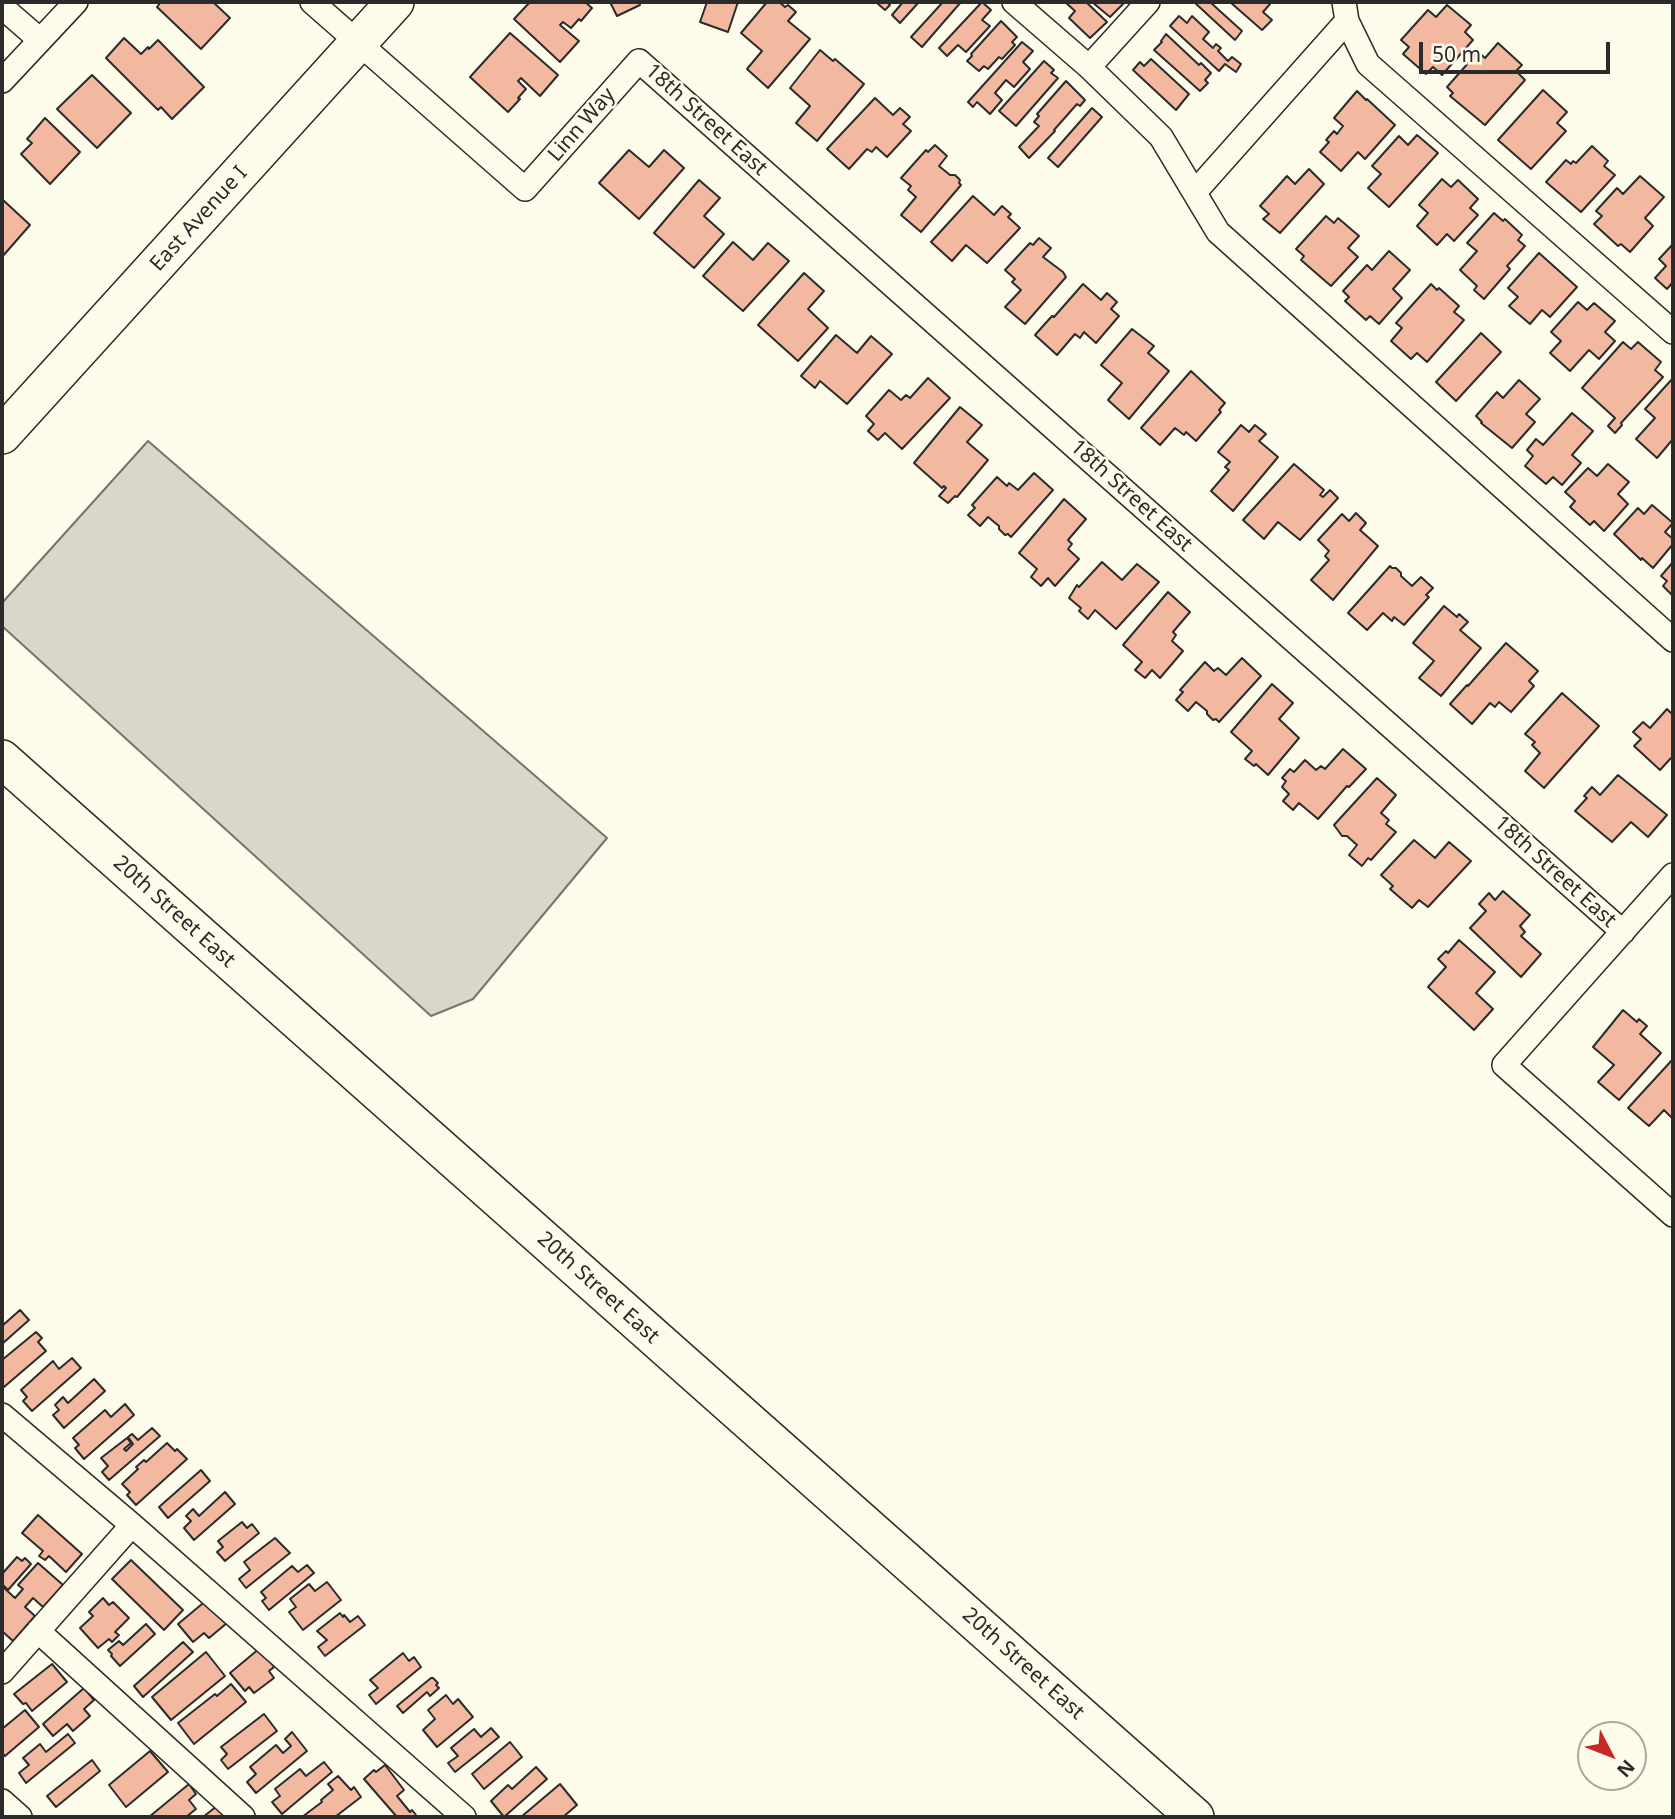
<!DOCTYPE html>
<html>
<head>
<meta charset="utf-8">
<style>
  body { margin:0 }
  #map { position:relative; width:1675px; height:1819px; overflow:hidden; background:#fdfbea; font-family:"Noto Sans",sans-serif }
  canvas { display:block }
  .frame { position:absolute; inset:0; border:4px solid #2b2b2b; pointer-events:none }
  .north { position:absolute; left:1577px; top:1721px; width:70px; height:70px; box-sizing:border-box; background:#fdfbea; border:2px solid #a9a89e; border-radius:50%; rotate:132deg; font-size:19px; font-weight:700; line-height:28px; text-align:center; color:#2b2b2b }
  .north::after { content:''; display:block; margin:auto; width:24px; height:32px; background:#c62828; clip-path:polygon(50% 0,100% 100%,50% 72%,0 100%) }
  .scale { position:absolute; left:1419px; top:42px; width:191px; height:32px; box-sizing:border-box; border:4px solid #2b2b2b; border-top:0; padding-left:9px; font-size:21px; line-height:24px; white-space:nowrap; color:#2b2b2b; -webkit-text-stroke:5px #fdfbea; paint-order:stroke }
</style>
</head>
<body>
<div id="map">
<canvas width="1675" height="1819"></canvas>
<div class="frame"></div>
<div class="north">N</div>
<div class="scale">50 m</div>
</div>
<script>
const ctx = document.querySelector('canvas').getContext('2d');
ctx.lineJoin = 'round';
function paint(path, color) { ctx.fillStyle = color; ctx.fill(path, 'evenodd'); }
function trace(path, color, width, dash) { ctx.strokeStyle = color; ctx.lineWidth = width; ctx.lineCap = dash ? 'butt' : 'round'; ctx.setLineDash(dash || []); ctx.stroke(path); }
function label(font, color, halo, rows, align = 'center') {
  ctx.font = font + ' "Noto Sans",sans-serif'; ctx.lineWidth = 5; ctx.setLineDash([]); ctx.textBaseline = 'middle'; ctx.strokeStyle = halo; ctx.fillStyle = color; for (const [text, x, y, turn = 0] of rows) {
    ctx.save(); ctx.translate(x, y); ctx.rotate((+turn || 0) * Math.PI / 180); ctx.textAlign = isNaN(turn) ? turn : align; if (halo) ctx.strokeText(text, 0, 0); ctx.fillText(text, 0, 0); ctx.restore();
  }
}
const water = new Path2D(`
  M148 441 607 838 473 999 431 1016 2 626V603Z`);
paint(water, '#d8d7c9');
trace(water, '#74746e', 2);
const building = new Path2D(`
  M161 2H213L230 18 201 49 157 7Z
  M530 2H585L592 8 581 21 579 19 571 28 563 22 560 25 579 41 560 62 514 19Z
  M610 2H639L640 5 617 16Z
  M707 2H738L728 32 700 22Z
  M767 2H779L785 7 788 5 796 12 788 21 810 39 768 88 747 69 762 51 741 33Z
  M878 2H887L890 5 885 10 877 3Z
  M903 2H919L900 23 892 15Z
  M943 2H961L922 47 911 37Z
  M982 2 991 10 982 20 990 26 966 52 958 45 947 56 939 48Z
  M1065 2H1086L1107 22 1090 38 1069 18 1075 11Z
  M1092 2H1125L1110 17Z
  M1194 2H1210L1242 31 1235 40Z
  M1230 2H1268L1270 4 1263 12 1272 20 1262 30Z
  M1447 5 1471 25 1465 32 1473 40 1442 75 1433 67 1426 74 1403 54 1409 47 1401 40 1428 10 1436 17Z
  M1179 16 1187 23 1192 16 1209 32 1203 39 1213 48 1216 44 1221 48 1218 51 1228 61 1232 57 1241 64 1236 72 1225 64 1219 71 1170 26Z
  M1001 21 1017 37 1012 42 1015 45 1002 59 999 57 988 69 984 66 979 71 967 61 972 56 971 54Z
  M510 33 558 75 540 96 521 78 518 81 526 89 518 98 520 99 508 112 470 77Z
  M1166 34 1199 65 1201 63 1211 73 1205 80 1208 83 1200 91 1154 50 1162 42 1161 41Z
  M124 38 141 54 148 47 149 49 158 40 204 87 172 119 161 107 158 110 106 58Z
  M1022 42 1033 51 1023 62 1030 69 1014 87 1006 80 995 93 1002 100 990 114 977 102 973 107 968 102Z
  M1498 43 1522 65 1516 71 1525 80 1485 125 1450 96 1453 93 1447 87 1478 52 1485 58Z
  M820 50 833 61 835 59 864 84 817 141 796 123 810 106 790 88Z
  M1151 59 1189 94 1176 110 1133 70 1140 62 1144 66Z
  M1044 61 1054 70 1051 73 1058 78 1016 126 999 111Z
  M92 75 131 113 97 148 57 109Z
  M1066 81 1085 100 1080 106 1077 104 1054 130 1055 131 1029 158 1019 147 1039 126 1034 122 1039 116 1037 114Z
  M1543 90 1567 112 1557 123 1566 131 1531 169 1498 140Z
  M1357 91 1366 100 1367 99 1395 125 1365 159 1358 152 1341 171 1320 152 1329 142 1326 140 1334 131 1337 134 1343 126 1334 118Z
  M875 98 893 115 900 108 910 117 903 124 911 131 887 157 876 147 872 152 867 149 849 169 827 149Z
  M1092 108 1102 117 1058 167 1048 158Z
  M45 118 80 152 50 184 21 154 32 143 27 139Z
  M1417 135 1438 153 1389 207 1368 188 1381 174 1372 166 1399 136 1408 145Z
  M935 145 947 156 939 166 950 175H955L960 180 959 183 961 185 921 232 901 215 916 197 908 190 911 186 901 178 926 150 928 152Z
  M1592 146 1608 161 1604 166 1615 175 1581 212 1546 182 1566 160 1571 164 1573 161 1576 163Z
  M629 150 649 167 664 150 684 168 639 219 599 183Z
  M1309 169 1324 184 1280 233 1263 219 1269 214 1260 206 1287 176 1295 184Z
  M1640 176 1664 197 1645 218 1653 226 1630 252 1621 244 1618 246 1594 224 1602 216 1596 211 1617 188 1623 194Z
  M1442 179 1451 187 1458 180 1478 199 1470 208 1478 215 1454 241 1447 234 1437 245 1417 226 1428 213 1419 205Z
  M699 180 720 198 704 216 724 234 694 268 654 233Z
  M973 196 994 215 1002 206 1011 214 1008 217 1020 228 987 263 966 245 952 261 931 242Z
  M2 199 30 225 2 257Z
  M1494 213 1503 221 1505 219 1522 235 1518 240 1525 246 1507 266 1510 269 1484 299 1474 290 1477 286 1460 270 1477 251 1467 243Z
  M1326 216 1334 223 1338 218 1359 236 1348 248 1358 257 1331 286 1301 260 1304 256 1296 249Z
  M1039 238 1051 248 1043 257 1063 272 1066 277 1025 324 1005 307 1021 290 1012 282 1015 279 1005 270 1030 243 1033 245Z
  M733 242 753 260 768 243 789 261 743 311 703 276Z
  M1673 244V282L1667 289 1655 278 1666 266 1659 259Z
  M1389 251 1410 270 1393 289 1402 298 1379 324 1370 316 1366 320 1345 301 1349 297 1343 291 1367 265 1372 270Z
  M1539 253 1577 287 1550 317 1542 310 1530 324 1509 306 1518 297 1508 288Z
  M804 273 824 291 808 309 828 328 798 361 758 325Z
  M1083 284 1101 300 1107 293 1117 302 1111 309 1119 316 1096 343 1084 332 1080 338 1075 334 1057 355 1035 335 1052 316 1054 317Z
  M1431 284 1437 290 1439 288 1459 306 1454 312 1464 320 1427 362 1417 353 1411 359 1391 341 1402 328 1396 323Z
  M1578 302 1587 310 1594 303 1615 321 1605 332 1615 341 1599 359 1589 350 1570 371 1550 353 1561 341 1551 332Z
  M1132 329 1154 346 1148 353 1169 371 1129 419 1108 400 1122 383 1101 365Z
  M1481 333 1501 352 1456 401 1436 382Z
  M836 335 857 353 871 336 892 354 847 404 820 381 815 388 801 376Z
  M1623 342 1631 349 1638 342 1661 362 1655 370 1663 377 1621 423 1622 425 1615 433 1608 426 1615 418 1582 388Z
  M1191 371 1225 403 1219 410 1221 412 1196 441 1186 432 1184 435 1175 428 1160 445 1141 428Z
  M928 378 950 398 902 449 885 433 878 440 868 431 874 424 866 416 889 390 901 400 906 395 910 398Z
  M1673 378V439L1657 458 1636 439 1655 418 1645 409Z
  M1519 380 1540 399 1526 414 1535 422 1512 448 1481 423 1482 422 1476 416 1497 392 1503 398Z
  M960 407 982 425 967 442 988 460 957 497 955 496 948 503 939 496 946 488 944 486 942 488 914 463Z
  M1572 413 1593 431 1572 455 1581 463 1562 485 1553 477 1546 484 1525 466 1533 456 1527 450 1536 439 1543 445Z
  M1241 425 1249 432 1255 425 1266 434 1259 441 1278 457 1233 511 1211 491 1229 470 1225 467 1230 462 1218 452Z
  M1294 464 1324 490 1320 495 1323 497 1330 490 1338 498 1300 540 1278 522 1264 539 1243 520Z
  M1608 464 1629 482 1618 494 1628 504 1604 531 1594 521 1590 525 1570 507 1575 501 1565 492 1588 468 1597 476Z
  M1034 473 1053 490 1011 537 1008 534 1005 535 999 529V526L988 517 980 526 968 515 975 508 972 505 997 477 1007 486 1009 483 1018 490Z
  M1064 499 1086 519 1068 540 1072 544 1068 549 1079 559 1055 586 1048 578 1041 586 1031 577 1037 569 1019 553Z
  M1652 505 1673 523 1665 532 1673 539V544L1653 568 1642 558 1641 560 1614 534 1638 508 1644 514Z
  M1356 513 1366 523 1360 530 1378 546 1333 600 1311 580 1329 560 1325 556 1329 551 1318 540 1342 514 1349 521Z
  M1102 562 1122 580 1137 564 1159 582 1116 629 1095 610 1088 619 1079 611 1081 608 1069 598 1077 585 1079 587Z
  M1673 562V596L1663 586 1667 581 1661 576Z
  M1390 566 1392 568H1396L1401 573V576L1412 586 1421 577 1433 588 1426 595 1429 597 1404 625 1394 617 1392 621 1383 613 1367 630 1348 613Z
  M1168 592 1190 612 1173 632 1176 635 1172 641 1183 651 1160 678 1152 670 1145 678 1135 670 1142 662 1123 645Z
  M1444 606 1457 617 1459 614 1468 622 1460 630 1481 648 1441 696 1419 678 1434 661 1413 643Z
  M1506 643 1538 671 1529 681 1534 686 1511 712 1499 702 1495 707 1490 703 1472 724 1450 704 1467 685 1468 686Z
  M1242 658 1261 676 1219 722 1216 719 1213 720 1207 714V711L1196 702 1188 711 1176 700 1183 692 1180 690 1205 662 1214 671 1218 668 1226 675Z
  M1272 684 1293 703 1279 719 1299 738 1268 775 1256 764 1254 766 1245 759 1252 751 1231 732Z
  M1562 693 1599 726 1544 788 1525 771 1540 753 1532 745 1535 742 1525 734Z
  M1667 709 1673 715V760L1671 758 1660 770 1634 746 1641 739 1633 732 1643 722 1650 728Z
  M1343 749 1366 769 1349 787 1347 786 1318 819 1299 803 1293 810 1283 801 1289 794 1282 787 1286 781 1282 778 1290 769 1294 772 1305 760 1316 770 1321 766 1325 769Z
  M1618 775 1667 815 1648 837 1631 822 1612 842 1575 811 1587 798 1584 796 1592 787 1600 795Z
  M1377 778 1396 795 1381 813 1389 820 1386 824 1396 832 1371 860 1368 858 1362 866 1349 855 1357 845 1347 836H1342L1334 825Z
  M1414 840 1435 858 1449 842 1471 861 1428 907 1419 900 1412 908 1390 889 1393 886 1381 875Z
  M1503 891 1530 915 1520 926 1525 932 1521 936 1541 954 1521 977 1470 928 1486 911 1479 904 1489 893 1495 900Z
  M1459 940 1495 972 1476 993 1493 1009 1474 1030 1428 987 1446 967 1438 959 1446 951 1448 953Z
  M1623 1010 1637 1022 1639 1019 1647 1026 1640 1034 1661 1053 1619 1100 1598 1082 1614 1065 1593 1047Z
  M1673 1059V1119L1664 1110 1649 1126 1628 1108Z
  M20 1310 29 1320 2 1344V1326Z
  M36 1332 42 1338 38 1342 46 1351 4 1387 2 1384V1360Z
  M72 1358 81 1368 32 1411 23 1401 27 1397 21 1390 53 1361 59 1369Z
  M94 1379 105 1391 64 1428 53 1415 59 1410 55 1405 63 1397 68 1403Z
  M125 1404 134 1415 84 1459 75 1448 79 1445 73 1438 105 1410 111 1417Z
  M152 1428 160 1436 109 1480 102 1472 108 1466 101 1458 127 1438 131 1443 124 1449 126 1451 133 1444 128 1437 132 1434 138 1440Z
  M167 1443 175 1451 177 1449 187 1459 136 1505 127 1495 130 1492 122 1484 138 1469 136 1467 144 1460 146 1462Z
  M201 1470 210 1481 168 1518 159 1507Z
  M225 1492 235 1504 194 1540 184 1528 191 1521 186 1516 193 1509 199 1516Z
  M38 1515 82 1554 66 1572 49 1556 45 1560 39 1556 43 1551 22 1533Z
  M242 1522 247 1528 252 1524 259 1533 225 1561 217 1552 223 1547 218 1541Z
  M275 1538 290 1553 246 1588 239 1579 250 1570 244 1562Z
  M17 1557 22 1561 25 1558 31 1564 8 1590 2 1584V1574Z
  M131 1560 183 1610 164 1630 112 1579Z
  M38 1563 63 1585 43 1607 33 1598 25 1607 35 1616 13 1641 2 1631V1586L15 1598 23 1589 18 1585Z
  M307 1565 314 1573 269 1610 262 1601 266 1598 261 1592 292 1566 298 1572Z
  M327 1582 341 1600 303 1630 289 1612 296 1607 290 1599 309 1584 315 1591Z
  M103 1598 109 1605 113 1602 129 1618 115 1632 119 1635 112 1642 109 1639 98 1648 80 1628 93 1616 89 1612Z
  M208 1599 227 1623 209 1638 204 1633 193 1642 178 1624Z
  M340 1613 343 1617 344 1615 350 1622 358 1616 365 1625 325 1656 318 1647 327 1640 317 1631Z
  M146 1624 155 1634 120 1666 111 1656 112 1654 108 1650 119 1641 123 1645Z
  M183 1642 193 1652 143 1697 134 1686Z
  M260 1648 274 1667 269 1671 274 1678 254 1693 249 1687 245 1691 230 1673Z
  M206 1652 225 1676 171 1720 152 1697Z
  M403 1653 409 1661 414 1657 421 1667 376 1704 369 1695 378 1688 370 1680Z
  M52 1664 67 1682 32 1711 26 1703 23 1704 14 1694Z
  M431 1678H433L438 1683 436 1685 439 1688 430 1696 427 1692 403 1713 397 1706Z
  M231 1684 246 1702 194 1744 178 1723 215 1694 217 1696Z
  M84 1688 94 1700 84 1709 90 1716 73 1731 67 1724 53 1736 43 1724Z
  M446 1695 453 1704 458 1699 473 1717 437 1747 423 1730 435 1719 428 1710Z
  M25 1710 39 1727 5 1756 2 1753V1729Z
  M264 1714 277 1731 228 1769 221 1760 227 1754 221 1747Z
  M491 1728 499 1737 455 1772 448 1763 458 1756 451 1748 474 1729 481 1737Z
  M292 1732 307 1751 256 1793 247 1782 256 1774 250 1767 276 1745 283 1753 291 1746 285 1739Z
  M68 1734 75 1743 26 1783 19 1773 29 1765 23 1758 40 1744 46 1752Z
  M510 1742 522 1757 484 1789 472 1774Z
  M150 1751 168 1772 126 1807 109 1785Z
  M92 1760 100 1771 56 1807 47 1796Z
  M324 1762 332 1772 282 1814 272 1802 280 1796 275 1789 300 1769 306 1776Z
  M385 1765 404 1790 397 1796 410 1812 412 1810 416 1815V1817H397L364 1779 374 1770 376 1772Z
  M536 1767 547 1779 504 1817 491 1801 508 1785 512 1789Z
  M338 1776 351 1790 354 1787 361 1797 335 1817H302L322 1802 321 1800 333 1790 328 1784Z
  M189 1784 196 1794 189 1800 196 1809 186 1817H149Z
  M560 1784 577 1805 563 1817H521Z
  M217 1806 225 1817H203Z`);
paint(building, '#f2b8a0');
trace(building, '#2b2b2b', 2);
const street = new Path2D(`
  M312 2 525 189 639 61 1623 932
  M1014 2 1089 67 1161 137 1218 232 1673 640
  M2 7 40 40
  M1347 21 1368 64 1673 332
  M1089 67 1148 2
  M2 81 76 2
  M1195 192 1347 21 1344 2
  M1673 875 1504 1065 1673 1215
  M2 1415 132 1525 464 1817
  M38 1631 243 1817
  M2 1672 132 1525
  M2 1801 20 1817`);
const primary = new Path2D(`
  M2 435 395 2
  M2 759 1195 1817`);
trace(street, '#2b2b2b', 26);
trace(primary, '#2b2b2b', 40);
trace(street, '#fdfbea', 23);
trace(primary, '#fdfbea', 37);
label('21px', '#2b2b2b', '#fdfbea', [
  ["18th Street East",706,120,42],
  ["Linn Way",582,125,-49],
  ["East Avenue I",199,219,-48],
  ["18th Street East",1131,496,42],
  ["18th Street East",1555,872,42],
  ["20th Street East",174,912,42],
  ["20th Street East",598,1288,42],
  ["20th Street East",1023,1664,42]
]);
</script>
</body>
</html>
